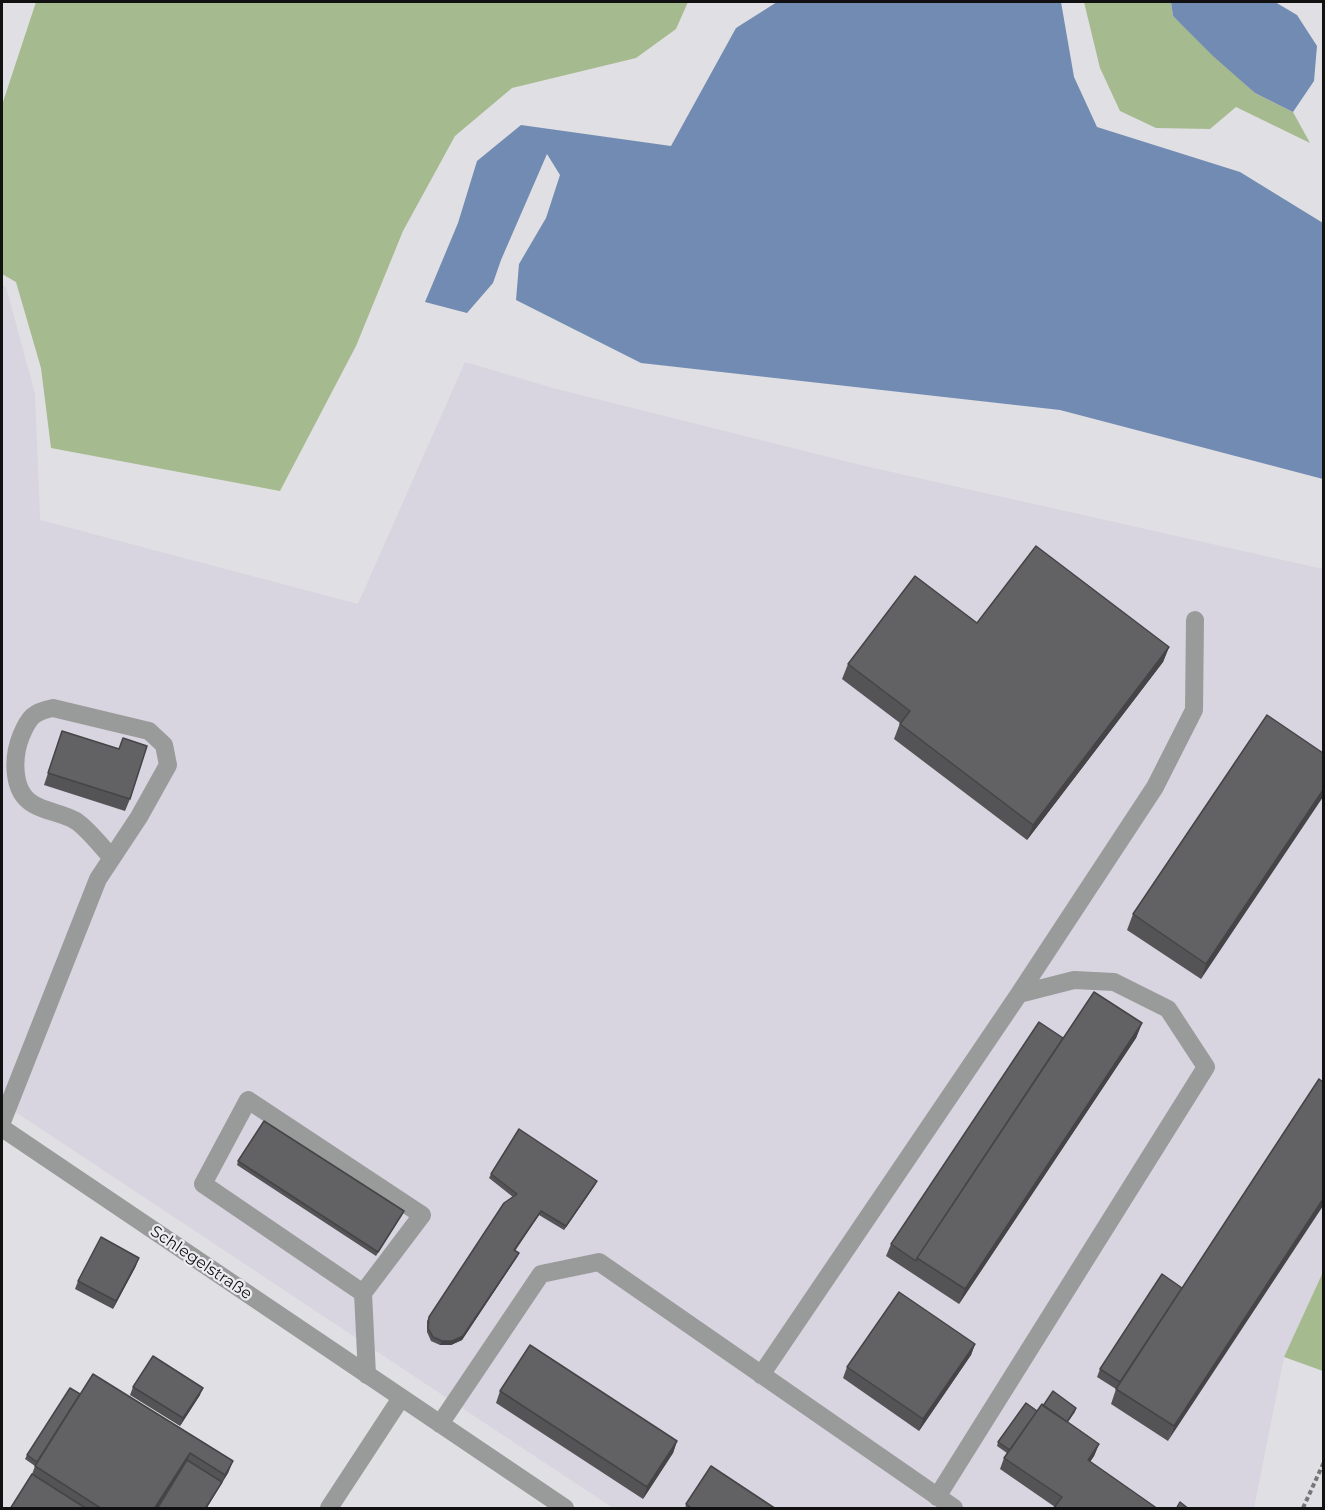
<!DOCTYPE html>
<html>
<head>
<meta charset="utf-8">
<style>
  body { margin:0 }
  #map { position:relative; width:1325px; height:1510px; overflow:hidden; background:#e0dfe3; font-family:Montserrat,sans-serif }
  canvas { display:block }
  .frame { position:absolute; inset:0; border:3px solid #111112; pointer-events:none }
</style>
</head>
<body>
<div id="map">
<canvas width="1325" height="1510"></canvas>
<div class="frame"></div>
</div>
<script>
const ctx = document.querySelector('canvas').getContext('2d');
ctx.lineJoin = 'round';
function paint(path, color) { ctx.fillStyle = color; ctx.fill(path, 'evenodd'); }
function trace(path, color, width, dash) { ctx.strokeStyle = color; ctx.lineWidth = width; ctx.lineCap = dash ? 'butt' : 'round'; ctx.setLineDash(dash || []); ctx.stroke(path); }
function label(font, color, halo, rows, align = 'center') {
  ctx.font = font + ' Montserrat,sans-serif'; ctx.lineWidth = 4.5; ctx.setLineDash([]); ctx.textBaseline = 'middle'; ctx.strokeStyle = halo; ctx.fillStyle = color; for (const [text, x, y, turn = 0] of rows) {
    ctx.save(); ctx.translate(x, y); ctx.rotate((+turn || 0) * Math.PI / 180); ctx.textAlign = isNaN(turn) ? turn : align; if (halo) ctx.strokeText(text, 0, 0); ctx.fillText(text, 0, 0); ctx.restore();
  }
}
paint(new Path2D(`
  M2 285 6 287 35 394 40 520 358 604 465 362 553 388 856 464 1323 569V1272L1284 1357 1254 1508H613L2 1103Z`), '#d8d4e0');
paint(new Path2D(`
  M36 2H688L676 29 636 58 512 88 455 136 403 231 356 346 280 491 51 448 41 368 16 282 2 274V105Z
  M1084 2H1171L1173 16 1255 93 1293 112 1310 143 1236 107 1210 129 1156 128 1120 111 1100 68Z
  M1323 1272V1371L1284 1357Z`), '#a5ba8e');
paint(new Path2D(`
  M777 2H1061L1074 77 1097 127 1240 172 1323 223V479L1060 410 641 363 516 300 519 264 546 218 560 175 547 154 501 260 493 283 467 313 425 302 458 223 477 161 521 125 671 146 736 28Z
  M1171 2H1275L1297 15 1317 46 1314 81 1293 112 1255 93 1213 56 1173 16Z`), '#728bb3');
trace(new Path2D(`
  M1303 1508 1324 1462`), '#767678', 4, [4.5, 3]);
trace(new Path2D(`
  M2 1122 98 879 139 817 168 765 164 745 149 731 53 708C33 712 29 717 21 736 13 756 11 791 33 804 46 812 63 813 76 821 88 829 102 847 112 858
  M2 1128 565 1508
  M363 1293 203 1184 248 1100 422 1215 363 1293 367 1375
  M761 1375 1019 994 1155 787 1194 710 1195 620
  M440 1424 541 1274 599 1262 954 1508
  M937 1497 1206 1067 1168 1009 1114 982 1074 980 1019 994
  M329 1508 401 1398`), '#999b9a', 18);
paint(new Path2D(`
  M977 623 1169 647 1163 662 1027 840 894 739 900 723 842 679 848 664Z
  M62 731 130 799 125 811 44 785Z
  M1323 753 1201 979 1127 930 1133 914Z
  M1142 1023 1136 1038 959 1304 886 1256 891 1244 1063 1038Z
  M1319 1079 1168 1441 1111 1404 1116 1389 1097 1377 1100 1369 1182 1288Z
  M238 1161 402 1215 376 1256 237 1165Z
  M491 1174 597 1181 595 1185 564 1230 539 1215 515 1251 519 1253 517 1257 462 1340 451 1345H440L431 1341 427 1332V1321L429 1317 513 1197 489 1178Z
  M136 1266 113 1309 75 1289 78 1281Z
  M975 1344 971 1355 919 1431 843 1378 847 1367Z
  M133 1387 200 1395 180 1426 130 1395Z
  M500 1391 677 1441 673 1453 643 1499 496 1403Z
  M80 1394 233 1461 228 1473 206 1509H10L32 1474 35 1466 25 1459 27 1455Z
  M1043 1406 1076 1408 1075 1412 1068 1422 1099 1444 1094 1456 1090 1462 1055 1507 1000 1469 1004 1458 1007 1453 997 1446 998 1442Z
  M686 1504 776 1509H685Z`), '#545356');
paint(new Path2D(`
  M1169 647 1163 662 1027 840 1033 825Z
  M1323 790V797L1201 979 1206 964Z
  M1142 1023 1136 1038 959 1304 965 1289Z
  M597 1181 595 1185 564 1230 566 1226Z
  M1323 1199V1206L1168 1441 1174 1426Z
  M541 1211 539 1215 512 1254 514 1250Z
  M519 1253 517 1257 462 1340 451 1345H440L442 1341Z
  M139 1258 136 1266 113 1309 116 1301Z
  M975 1344 971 1355 919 1431 923 1419Z
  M203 1388 200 1395 180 1426 183 1418Z
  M677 1441 673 1453 643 1499 647 1487Z
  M1099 1444 1094 1456 1083 1472 1088 1460Z
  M190 1453 186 1464 158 1509H154Z
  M233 1461 228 1473 206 1509H205L222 1482 225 1475Z`), '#454446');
const building = new Path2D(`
  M1036 546 1169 647 1033 825 900 724 910 711 848 664 915 576 977 623Z
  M1267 715 1323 753V790L1206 964 1133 914Z
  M62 731 119 749 123 738 147 746 130 799 48 773Z
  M1094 992 1142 1023 965 1289 917 1258Z
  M1039 1022 1063 1038 917 1258 916 1261 891 1244Z
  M1319 1079 1323 1082V1199L1174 1426 1116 1389Z
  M264 1121 404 1211 378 1252 238 1161Z
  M519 1129 597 1181 566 1226 541 1211 514 1250 519 1253 463 1336 452 1341H442L433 1337 428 1328 429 1317 504 1203 517 1194 491 1174Z
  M101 1237 139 1258 116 1301 78 1281Z
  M1162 1274 1182 1288 1120 1382 1100 1369Z
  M899 1292 975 1344 923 1419 847 1367Z
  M530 1345 677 1441 647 1487 500 1391Z
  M153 1356 203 1388 183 1418 133 1387Z
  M93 1374 233 1461 225 1475 190 1453 154 1509H102L35 1466Z
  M70 1388 80 1394 37 1462 27 1455Z
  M1053 1391 1076 1408 1067 1422 1043 1406Z
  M1026 1403 1037 1411 1010 1450 998 1442Z
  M1042 1404 1099 1444 1088 1460 1158 1509H1053L1062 1497 1004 1458Z
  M187 1460 222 1482 205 1509H157Z
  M711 1466 776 1509H693L686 1504Z
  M32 1474 87 1509H10Z
  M1180 1502 1189 1509H1176Z`);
paint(building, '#626164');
trace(building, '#454446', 1.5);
label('16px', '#111112', '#edecf0', [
  ["Schlegelstraße",201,1263,34]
]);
</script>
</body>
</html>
